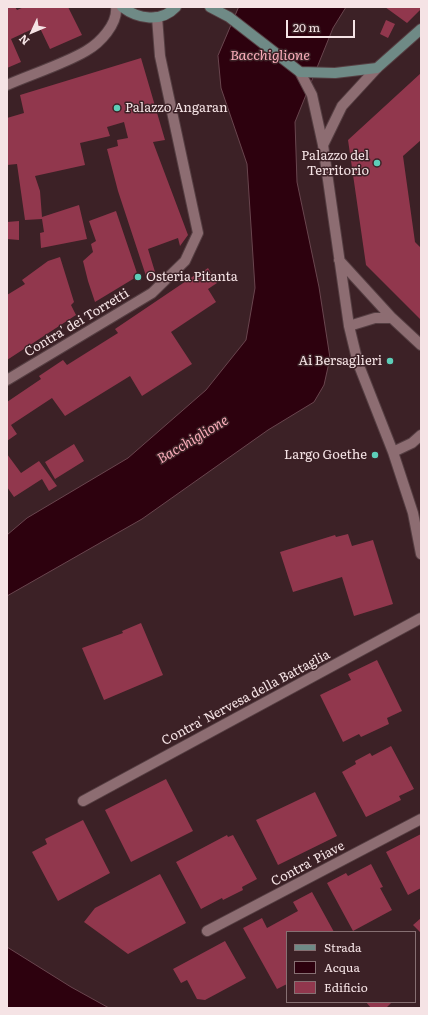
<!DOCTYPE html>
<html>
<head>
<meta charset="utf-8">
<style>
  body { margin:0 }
  #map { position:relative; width:428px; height:1015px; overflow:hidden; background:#3c2126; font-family:Literata,serif }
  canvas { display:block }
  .frame { position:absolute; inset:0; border:8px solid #f5e3e5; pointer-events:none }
  .legend { position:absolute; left:286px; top:931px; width:130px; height:72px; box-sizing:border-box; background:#3c2126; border:1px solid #866f72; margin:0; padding:5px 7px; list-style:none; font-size:12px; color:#f5e3e5 }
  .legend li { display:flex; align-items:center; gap:8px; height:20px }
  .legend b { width:20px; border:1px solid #866f72 }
  .north { position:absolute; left:12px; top:12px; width:40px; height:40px; -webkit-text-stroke:3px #3c2126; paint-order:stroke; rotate:226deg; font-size:11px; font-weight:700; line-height:16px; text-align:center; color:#f5e3e5 }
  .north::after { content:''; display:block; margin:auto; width:14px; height:18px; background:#f5e3e5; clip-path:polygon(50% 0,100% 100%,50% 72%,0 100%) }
  .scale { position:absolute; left:286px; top:20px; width:69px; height:18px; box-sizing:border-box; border:2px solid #f5e3e5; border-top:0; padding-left:5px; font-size:12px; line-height:14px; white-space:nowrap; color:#f5e3e5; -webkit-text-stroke:3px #3c2126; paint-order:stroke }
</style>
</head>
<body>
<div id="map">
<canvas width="428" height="1015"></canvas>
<div class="frame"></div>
<ul class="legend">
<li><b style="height:5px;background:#6f8a86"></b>Strada</li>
<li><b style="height:11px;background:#2d010e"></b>Acqua</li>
<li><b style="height:11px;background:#91374d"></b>Edificio</li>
</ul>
<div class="north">N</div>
<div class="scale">20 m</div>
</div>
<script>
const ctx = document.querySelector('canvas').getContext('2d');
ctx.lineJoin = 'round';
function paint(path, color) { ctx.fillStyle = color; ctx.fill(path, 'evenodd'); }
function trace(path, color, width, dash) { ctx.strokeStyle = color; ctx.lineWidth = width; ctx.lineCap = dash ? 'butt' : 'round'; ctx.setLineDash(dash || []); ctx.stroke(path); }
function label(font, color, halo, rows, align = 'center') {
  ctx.font = font + ' Literata,serif'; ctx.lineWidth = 3; ctx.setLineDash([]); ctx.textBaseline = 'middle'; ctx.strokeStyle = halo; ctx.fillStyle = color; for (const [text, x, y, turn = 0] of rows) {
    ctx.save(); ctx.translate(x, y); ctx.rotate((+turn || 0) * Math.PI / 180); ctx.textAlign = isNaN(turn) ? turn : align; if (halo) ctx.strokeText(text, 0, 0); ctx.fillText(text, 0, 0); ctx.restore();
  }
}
const water = new Path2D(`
  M239 7H346L333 28 295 122 297 182 319 287 330 358 324 385 314 402 268 430 142 519 7 596V535L27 518 128 458 206 390 246 340 255 288 247 164 221 88 218 56Z
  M7 947 71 987 109 1008H7Z`);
paint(water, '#2d010e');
trace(water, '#69454e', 1);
paint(new Path2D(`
  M7 7H15L17 10 24 7H68L82 35 50 49 39 26 11 39 21 62 7 68Z
  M385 7H421V9L407 23Z
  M386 20 395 24 388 38 380 34Z
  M141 58 165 140 153 142 188 235 180 246 178 238 148 249 155 272 147 279 118 191 107 149 118 146 117 140 128 138 124 122 107 127 110 136 80 143 85 165 35 176 40 191 42 217 79 205 87 239 41 248 40 233 44 232 42 219 25 220 17 164 7 165V118L24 113 20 95Z
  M421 73V140L403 156 415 242 420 247 421 245V320L366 265 348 140Z
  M116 211 138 276 95 302 88 281 83 261 93 252 91 244 96 241 89 221Z
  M19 221V240L7 239V222Z
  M60 257 74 302 71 305 76 315 7 360V295L25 284 22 280 48 261Z
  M208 268 217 283 208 289 216 302 171 332 192 364 142 396 130 376 65 416 52 398 11 425 17 434 7 441V402L41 379 39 376 63 360 67 365 118 333 115 329 198 273 199 274Z
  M74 444 84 461 55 479 45 462Z
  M7 454 21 473 39 461 57 486 49 491 42 479 14 497 7 487Z
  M348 534 352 546 373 540 393 604 354 616 342 577 293 592 280 552 335 535 336 537Z
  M141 623 163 675 104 700 82 648 123 633 122 631Z
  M377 660 402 711 387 718 389 724 361 737 359 734 343 742 320 695 351 680 348 674Z
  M391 746 414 789 399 796 401 800 366 817 342 772 356 764 355 761 370 753 372 756Z
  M166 779 193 831 131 862 105 810Z
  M315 792 337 836 278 865 256 820Z
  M83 820 110 873 58 901 32 852 47 844 45 839Z
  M421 834V888L408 895 386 852Z
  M227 835 228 837 233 835 257 879 242 887 243 890 223 900 222 898 201 909 176 862Z
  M371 864 383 887 380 888 392 910 353 931 327 883 346 873 348 876Z
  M160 874 186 923 128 954 84 922 95 908Z
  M312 892 334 932H287V984L277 989 243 928 262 918 267 928 298 911 293 902Z
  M421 918V933L413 925Z
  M225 941 246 978 205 1000 197 999 187 980 181 983 173 969Z
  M366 1002H392L386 1008H371Z`), '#91374d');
const street = new Path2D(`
  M300 72 312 95 323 145 349 326 358 363 393 452 413 513 421 554
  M7 85C32 74 64 64 86 51 100 43 118 24 116 7
  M323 145 342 106 377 68
  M339 260 392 318 421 345
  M349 326 375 318H392
  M7 380 152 293 185 261 198 233 160 56 157 17
  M393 452 412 443 421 435
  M83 801 421 618
  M207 931 421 819`);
const secondary = new Path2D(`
  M122 7C138 19 161 23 176 7
  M210 7 229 17 300 72 335 73 377 68 421 29`);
trace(street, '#553e42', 12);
trace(secondary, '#553e42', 12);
trace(street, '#8d6d72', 10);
trace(secondary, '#6f8a86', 10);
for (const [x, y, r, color] of [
  [117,108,4,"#5dceb8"],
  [377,163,4,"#5dceb8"],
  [138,277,4,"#5dceb8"],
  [390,361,4,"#5dceb8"],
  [375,455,4,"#5dceb8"]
]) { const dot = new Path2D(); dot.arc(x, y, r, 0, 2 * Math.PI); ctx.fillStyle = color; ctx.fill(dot); trace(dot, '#3c2126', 1.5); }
label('13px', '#f5e3e5', '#3c2126', [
  ["Palazzo Angaran",125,108,"left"],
  ["Palazzo del",369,156],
  ["Territorio",369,171],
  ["Osteria Pitanta",146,277,"left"],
  ["Ai Bersaglieri",382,361],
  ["Largo Goethe",367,455]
], 'right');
label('13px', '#f5e3e5', '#3c2126', [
  ["Contra' dei Torretti",77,323,-31],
  ["Contra' Nervesa della Battaglia",246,698,-28],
  ["Contra' Piave",308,864,-28]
]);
label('italic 14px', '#faadba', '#3c2126', [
  ["Bacchiglione",270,56],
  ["Bacchiglione",193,440,-31]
]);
</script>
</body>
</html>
